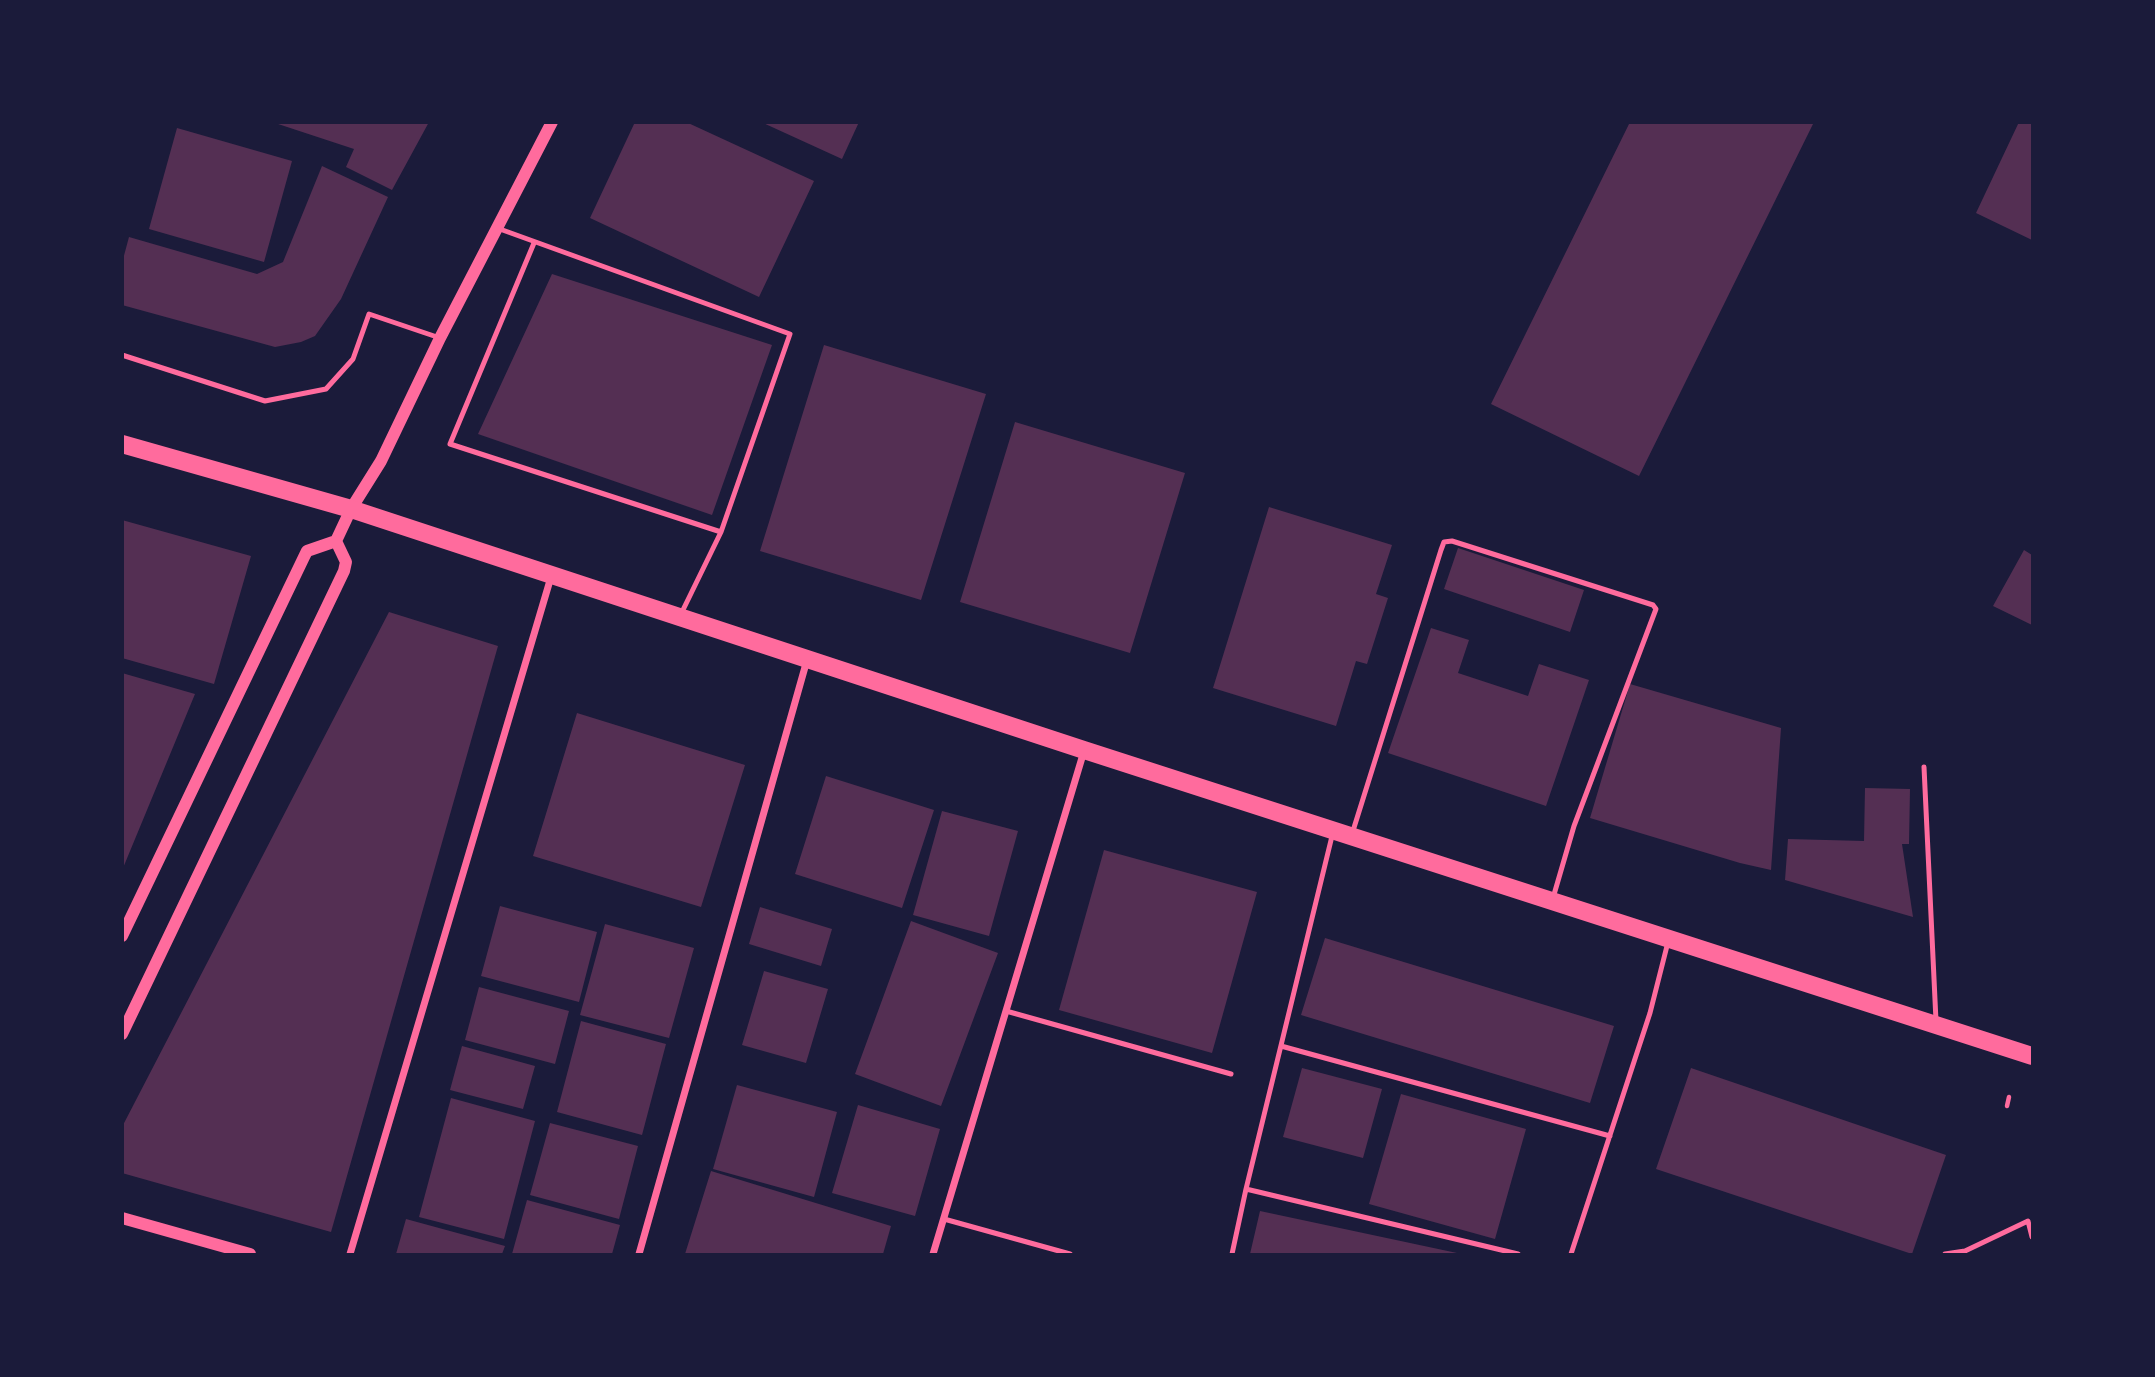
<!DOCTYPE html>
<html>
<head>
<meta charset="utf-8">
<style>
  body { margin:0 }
  #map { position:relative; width:2155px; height:1377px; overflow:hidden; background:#1b1b3a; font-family:"DejaVu Sans",sans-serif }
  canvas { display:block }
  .frame { position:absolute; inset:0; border:124px solid #1b1b3a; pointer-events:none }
</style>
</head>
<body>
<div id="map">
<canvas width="2155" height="1377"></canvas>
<div class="frame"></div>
</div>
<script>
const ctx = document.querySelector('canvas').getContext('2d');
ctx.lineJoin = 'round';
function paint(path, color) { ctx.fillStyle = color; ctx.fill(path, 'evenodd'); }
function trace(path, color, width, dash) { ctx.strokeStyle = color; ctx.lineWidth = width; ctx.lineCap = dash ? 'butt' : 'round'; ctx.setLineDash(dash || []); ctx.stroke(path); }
paint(new Path2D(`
  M272 122H429L392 190 346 167 354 149Z
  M635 122H686L814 181 759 297 590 218Z
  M761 122H859L842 159Z
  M1630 122H1814L1639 476 1491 404Z
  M2019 122H2032V240L1976 213Z
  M177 128 292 161 264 262 149 229Z
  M322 166 388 197 341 299 315 336 301 342 275 347 122 305V263L129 237 257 274 283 262Z
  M552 274 772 345 712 515 478 434Z
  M824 345 986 394 921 600 760 551Z
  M1015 422 1185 473 1130 653 960 602Z
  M1269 507 1392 545 1376 594 1388 598 1367 664 1356 661 1336 726 1213 688Z
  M122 520 251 556 214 684 122 658Z
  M1458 548 1584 590 1570 632 1444 589Z
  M2024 550 2032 555V625L1993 606Z
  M389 612 498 646 331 1232 122 1173V1127Z
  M1431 628 1469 640 1458 673 1528 696 1539 664 1589 680 1546 806 1388 753Z
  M122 673 195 694 123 868H122Z
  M1630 684 1781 728 1771 870 1740 863 1590 818Z
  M577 713 745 765 701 907 533 856Z
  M826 776 934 810 902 908 795 874Z
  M1865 788 1910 789 1909 844H1902L1913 917 1785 880 1788 839 1864 841Z
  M942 811 1018 831 989 936 913 915Z
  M1104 850 1257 892 1212 1053 1059 1010Z
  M500 906 597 932 579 1002 481 976Z
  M760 907 832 929 821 966 749 944Z
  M911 921 998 953 941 1106 855 1074Z
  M605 924 694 948 669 1038 580 1015Z
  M1325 938 1614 1026 1590 1103 1301 1015Z
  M764 971 828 989 806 1063 742 1045Z
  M479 987 569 1011 555 1064 465 1040Z
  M581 1021 666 1044 642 1135 557 1112Z
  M462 1046 535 1066 523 1109 450 1090Z
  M1302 1068 1382 1089 1363 1158 1283 1137Z
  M1691 1068 1946 1155 1912 1254 1656 1169Z
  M737 1085 837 1112 814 1197 713 1169Z
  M1401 1094 1526 1129 1495 1239 1369 1204Z
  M451 1098 535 1121 504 1239 419 1217Z
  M858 1105 940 1129 915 1216 832 1193Z
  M550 1123 638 1146 619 1219 530 1195Z
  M711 1171 891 1226 883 1254H685Z
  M527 1200 620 1225 612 1254H512Z
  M1260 1211 1457 1253V1254H1250Z
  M406 1219 505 1246 502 1254H396Z`), '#542f53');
trace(new Path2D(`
  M2007 1106 2009 1097`), '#ff6b9d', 4.5);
trace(new Path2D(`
  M497 228 790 334 721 532 450 444 534 243
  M122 355 265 401 326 389 353 359 369 314 440 338
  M681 614 721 532
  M1924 767 1936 1021
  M1352 834 1441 550 1444 542 1452 541 1653 605 1656 609 1574 826 1553 898
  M1006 1011 1231 1074
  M1281 1046 1610 1136
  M1246 1189 1518 1254
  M944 1219 1070 1254
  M1232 1254 1246 1189 1333 832
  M1571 1254 1650 1013 1668 942
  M1945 1254 1965 1251 2028 1221 2032 1237`), '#ff6b9d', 5);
trace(new Path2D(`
  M350 1254 551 577
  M639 1254 807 660
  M933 1254 1084 751`), '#ff6b9d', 7);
trace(new Path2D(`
  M336 541 351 509 381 461 440 338 552 122
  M122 936 304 557 307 551 336 541
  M122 1034 344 571 346 562 336 541
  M122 1218 250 1254`), '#ff6b9d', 12);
trace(new Path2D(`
  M122 444 351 509 1084 750 2032 1056`), '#ff6b9d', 18);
</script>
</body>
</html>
